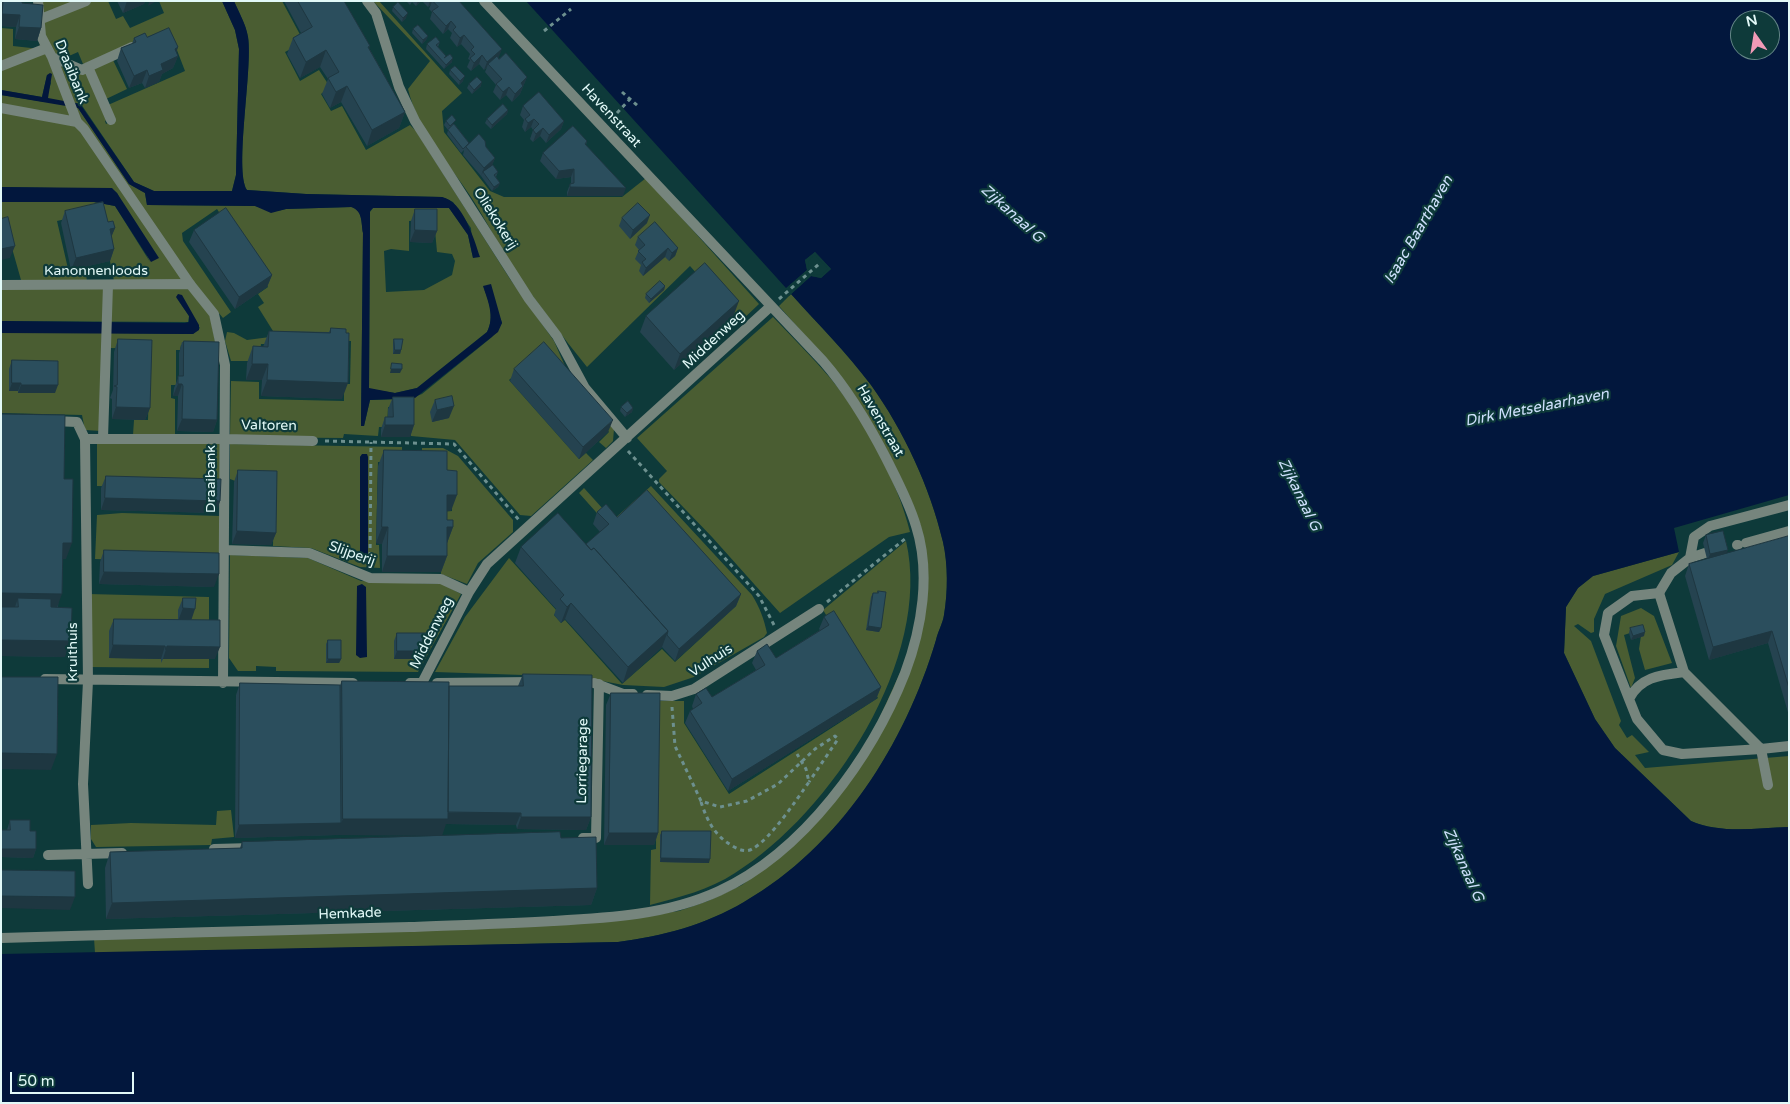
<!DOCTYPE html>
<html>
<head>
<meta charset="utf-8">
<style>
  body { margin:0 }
  #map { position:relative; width:1790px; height:1104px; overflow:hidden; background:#0e3a3a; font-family:"Varela Round",sans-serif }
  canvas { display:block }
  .frame { position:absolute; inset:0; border:2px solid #e2f9f8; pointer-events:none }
  .north { position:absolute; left:1730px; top:10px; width:50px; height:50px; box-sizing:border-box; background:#0e3a3a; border:1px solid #638686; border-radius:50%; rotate:347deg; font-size:14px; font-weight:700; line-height:20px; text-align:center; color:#e2f9f8 }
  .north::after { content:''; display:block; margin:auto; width:18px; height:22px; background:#f09ab6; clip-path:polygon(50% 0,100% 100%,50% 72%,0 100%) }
  .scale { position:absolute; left:10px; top:1072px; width:124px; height:22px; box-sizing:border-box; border:2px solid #e2f9f8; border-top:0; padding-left:6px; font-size:15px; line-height:18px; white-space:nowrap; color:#e2f9f8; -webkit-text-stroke:4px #0e3a3a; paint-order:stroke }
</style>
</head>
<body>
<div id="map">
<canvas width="1790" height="1104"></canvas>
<div class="frame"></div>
<div class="north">N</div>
<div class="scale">50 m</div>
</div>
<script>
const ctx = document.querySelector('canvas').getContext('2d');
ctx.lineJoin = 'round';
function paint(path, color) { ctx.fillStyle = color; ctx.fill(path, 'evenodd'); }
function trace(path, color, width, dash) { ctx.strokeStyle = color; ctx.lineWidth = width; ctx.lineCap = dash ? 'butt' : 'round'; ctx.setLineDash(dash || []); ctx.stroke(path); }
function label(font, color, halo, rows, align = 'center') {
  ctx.font = font + ' "Varela Round",sans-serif'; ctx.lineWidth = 4.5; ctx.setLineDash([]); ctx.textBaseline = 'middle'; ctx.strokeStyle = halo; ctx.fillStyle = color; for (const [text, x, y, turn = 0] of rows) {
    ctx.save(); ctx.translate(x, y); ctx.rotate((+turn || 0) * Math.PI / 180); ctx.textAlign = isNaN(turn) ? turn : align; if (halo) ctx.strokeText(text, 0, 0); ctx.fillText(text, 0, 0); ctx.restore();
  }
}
paint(new Path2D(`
  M40 1H77L44 15Z
  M91 1H108L116 19 123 16 130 28 164 13 159 1H222L235 30 239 49 236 175 232 191H154L134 182 81 104 71 102 54 59 87 74 108 119 105 121 106 124 114 120 108 105 185 71 170 32 83 64 78 52 69 56 73 64C50 53 44 47 42 20Z
  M234 1H282L304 42 285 52 300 81 319 70 330 87 321 94 331 111 342 106 366 150 410 125 416 131 510 279 554 341 568 373 614 429 613 441 606 448 599 442 609 432 540 353 509 380 579 459 586 453 593 460 531 516 520 515 455 440 411 436 410 408 388 407 387 427H379L378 436 344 434 343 438 230 437 231 381 259 382V399L344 401V384H350L351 341 287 340 286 344H261L259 361H231L225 341 227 332 234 333 247 340 270 337 273 331 258 307 264 303 258 294 268 287 217 209 182 233 183 241 231 312 223 318 189 278 84 124 1 106V95L45 102 51 83 47 75 42 97 1 90V28L13 29V46L40 49 39 37 68 107 78 108 129 184 145 193 147 205 255 206C267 209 273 213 286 209L352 207C363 211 361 222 363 233L361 423V426H364L370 400 409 399 422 394 492 337 502 323 501 320 483 286C489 301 495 317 487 332L417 388 395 393 369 389 370 212 373 208H449L468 235 473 258 471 228 453 202 442 197 306 194 247 190C234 170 253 68 248 37 246 25 239 13 234 1ZM434 219 437 252 452 254 455 261 452 275 424 290 386 292 384 251 391 249 409 251V221Z
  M373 1H379L462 93 442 111 444 132 490 191 504 197H622L646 178 759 304 740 322 690 266 587 367C561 335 537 303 514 269 499 246 486 220 471 197 448 162 418 131 408 89L430 61Z
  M112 58 127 89 104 100 89 68Z
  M1 111 78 126 185 280 114 281 100 211 57 221 69 273 85 269 87 281 21 280 6 227 1 228V202H94L115 206 150 262 117 193 112 189 1 187Z
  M1 287 190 289 210 315 216 346 181 345 180 350H176V385H171V398L175 399V436L133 435 134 420H148L150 349 110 348 111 333 193 334 200 328 176 297 189 316 188 322 1 321Z
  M791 294C818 324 847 353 871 385 904 431 930 487 943 542 948 564 948 592 944 615 943 623 938 631 936 640 905 744 841 846 744 902 705 925 663 936 618 942L95 953 94 938 626 919 679 911 708 901 742 885 793 846 814 825 853 776 924 620 921 531 837 372 779 306Z
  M773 317C792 337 812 357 831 379 864 419 898 481 910 532L889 537 780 613 712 537 659 482V479L667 471 637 438Z
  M1 333H109L101 431 85 430 82 415 1 413Z
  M97 442 221 444 220 489 97 486Z
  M230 444 402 447V462H378L376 545H379L380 568 360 567 311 548 273 546 274 483 238 482 230 479ZM363 454 360 559V457Z
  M422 448H443L458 456 513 520V532L478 563 467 584 441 574V544L447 543 441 512 452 511 451 486 422 465Z
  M651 486 752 595C760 608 764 619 767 633L764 637 694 677 664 687 623 685 582 677 435 672 465 617 509 558 557 611 554 615 561 623 565 620 622 684 662 649 675 662 736 606 612 530 579 493 584 488 613 520Z
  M122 513 220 516 219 563 95 559 97 515Z
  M906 541C933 658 831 813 735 873 709 890 680 897 650 905L651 850 656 849 657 701H684V723L729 794 878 698 823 610Z
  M1679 552 1672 565 1605 594 1594 619V632L1591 633 1578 624 1574 626 1591 641 1621 721 1619 725 1627 738 1632 735 1649 752 1635 755 1645 768 1789 756V827C1757 828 1720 834 1691 821L1615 748 1595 719 1564 653 1566 607 1578 588 1593 576Z
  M230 555 308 558 361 581 442 584 461 594 418 672 276 671V667L256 666V671H238L229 658Z
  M88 594 209 597V668L86 667Z
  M1641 608 1654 616 1672 663 1645 670 1639 649 1642 629 1624 635 1635 678 1631 688 1616 646 1621 616Z
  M231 810 234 837 212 839 211 845 96 847 91 839V825L131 823 216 825 217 811Z`), '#4a5d32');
paint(new Path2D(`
  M222 1H234C239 13 246 24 248 37 253 69 234 170 247 190L306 194 442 197C463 201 474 239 480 257L473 258 468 235 449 208H373L370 211 369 388 395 393 417 388 487 332C495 317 488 301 483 286L491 284 502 323 498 332 415 398 370 400 364 426H361V423L363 233C361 222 363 211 351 207L286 209 271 213 255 206 147 205 145 193 129 184 78 108 1 95V90L42 97 47 75 50 73 52 74 48 98 80 104 134 182 154 191H232L236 175 239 49 235 30Z
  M526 1H1789V495L1674 528 1679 552 1593 576 1578 588 1566 607 1564 653 1595 719 1615 748 1691 821C1720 834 1757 828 1789 827V1103H1V954L618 942C663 936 705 925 744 902 841 846 905 744 936 640 938 631 943 623 944 615 948 592 948 564 943 542 930 487 904 431 871 385 847 353 818 324 791 294L811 276 821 278 831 269 815 252 805 260 807 270 786 288ZM1740 20H1770V50H1740Z
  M1 187 112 188 117 193 159 258 151 262 115 206 94 202H1Z
  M178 294 182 295 199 325V330L193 334 1 333V321L185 323 189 322V316L176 297Z
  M362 454H367L368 457V555L367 559H360V457Z
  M362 584 366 587 367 657 360 658 356 655 357 586Z`), '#02173d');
paint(new Path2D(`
  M815 252 831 269 821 278 811 276 789 296V293L810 274 821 275 828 269 815 255 808 261 809 271 788 290H785L807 270 805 260Z`), '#0e3a3a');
trace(new Path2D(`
  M544 31 571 9
  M622 92 639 107
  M617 113 630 99
  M779 299 819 264
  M325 441 454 444 519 520
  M628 451 759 596 774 625
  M370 564 371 442
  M827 602 906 538
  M672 707 675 746 701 801 720 807 747 801 778 784 815 749 835 736 838 739 809 782
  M701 802C707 820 714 835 731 845 737 849 745 853 752 849 770 840 797 799 809 782L806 769 797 754`), '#6d908f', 3, [4, 4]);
trace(new Path2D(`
  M38 1 41 36 52 57 77 122
  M41 19 86 1
  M52 57 82 70 88 67 111 120
  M1 66 47 48
  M88 67 132 47
  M1 108 77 122 84 129 190 284
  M103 438 108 285
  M85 439H225
  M1746 543 1789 531
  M1737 545H1738
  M1705 553 1690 558 1694 537 1710 526 1789 505
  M1659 593 1671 573 1690 558
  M1761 749 1768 785`), '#76857d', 10);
trace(new Path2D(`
  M367 1 376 13 399 87 415 121 529 299 557 336 585 388 627 438
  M1 285 190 284 214 314 225 365 223 683
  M53 421 77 422 85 439 88 681 83 784 88 884
  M225 439 313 441
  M224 550 309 553 370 578 441 579 469 592
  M45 679 353 683
  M410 683H422L469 592 487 564 771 306
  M437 683 532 682
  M594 683 623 694H633
  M647 695 672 696 694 689 819 609
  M1629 699C1640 677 1660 675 1684 672L1761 749 1682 754 1663 750 1637 719 1629 699 1604 635 1608 613 1632 596 1659 593 1684 672
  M1761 749 1789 746
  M583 838H596L599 684
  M214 849 252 848
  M48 855 122 853
  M1 938C137 934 274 930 410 927 457 925 505 924 553 921 609 918 667 915 719 891 804 852 872 757 905 673 922 628 931 573 916 526 909 502 897 480 886 458 868 423 849 391 823 361L484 1`), '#76857d', 10);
paint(new Path2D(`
  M1 1 22 3 41 28 37 41 15 39 16 27 1 26Z
  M117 1H145L144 4 123 13Z
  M284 1H344L370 46 369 48 405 112 399 128 367 146 341 102 330 108 322 94 328 79 320 67 300 78 287 54 293 38 301 33Z
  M406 1H421L416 6 412 2 410 5Z
  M422 1H459L499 57 498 58 527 77 520 94 512 102 506 95 500 100 493 92 496 85 485 72 487 67 484 70 479 64 471 71 467 67 470 60 468 59 470 54 461 44 457 47 450 38 452 33 448 29 443 34 430 19 432 12 429 9 431 4 428 7Z
  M393 7 406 18 402 22 392 11Z
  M413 29 428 36 426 40 422 44 412 33Z
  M147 37 178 47 176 53 178 56 173 68 162 74 159 82 145 88 142 83 129 88 117 61 121 48 132 44 134 38Z
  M440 42 438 47 452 62 444 69 426 49 427 44Z
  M450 70 463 81 459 85 449 74Z
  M469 84 481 86 472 94 467 88Z
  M523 106 564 121 561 129 546 143 540 136 533 142 530 139 533 130 531 127 525 132 522 127 524 120 520 115Z
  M508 110 507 114 491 129 485 123 487 119Z
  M446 121 455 125 469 143 486 147 495 158 492 165 498 172 496 177 500 183 498 187 492 191 481 176 482 175 481 176 463 155 464 150 461 153 447 134 448 130 444 125Z
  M587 141 586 145 623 196H567V192L570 184 571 183V177L556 179 540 161 543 153Z
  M415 209 437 231 432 243 410 242 411 221Z
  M65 211 108 222 115 228 111 237 114 249 110 261 71 270 61 223Z
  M622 218 647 223 630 239 619 226Z
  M194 230 272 275 267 287 235 309 189 242Z
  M638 237 678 248 675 256 669 261 665 257 643 276 639 271 641 265 635 259 639 250 635 245Z
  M665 286 664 290 649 303 645 298 646 294Z
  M646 316 733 317 674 370 640 332Z
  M331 328 342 399 261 396 262 380H246L247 363 253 346 263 347 269 331 329 332Z
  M118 339 150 408 145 420 112 419V399L110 398 113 390 114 352Z
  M394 339 401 350 400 354H393V343Z
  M182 342H183L217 420 213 432 177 431 178 399V396H173L174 388 179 376V353Z
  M12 360 55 393H18V391H9V369Z
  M514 369 608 432 579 459 510 381Z
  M393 397 414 425 410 437H381V429L385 417H388V409Z
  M435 400 449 418 432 422 430 412Z
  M621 407 633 408 632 412 625 417 620 411Z
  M1 414 64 479 66 559H63L58 607 65 657 1 656Z
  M384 450 447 470 451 511H447V520L453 527 447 543V556L441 572H382V544L376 543 378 466Z
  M238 470 276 533 271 545 232 544 234 482Z
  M106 476 220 501 216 513 101 510V488Z
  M597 512 617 517 741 594 736 606 675 661 662 647 623 683 565 619 561 623 554 615 556 609 515 563 521 547 586 545 600 532 593 524Z
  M1706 535 1726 554 1789 536V716L1768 643 1709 660 1685 576 1689 564 1707 559 1703 543Z
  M104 550 214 587 99 584 100 562Z
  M878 591 881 628 879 632 866 630 871 597 873 593H877Z
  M183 598 191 620 215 659H163L161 663V659L109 658V631L114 619 178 620V610Z
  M824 617 881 687 876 699 728 791 685 723 690 711 693 709 692 706 696 694 712 697 756 670 752 663 757 651 776 658 820 630 819 629Z
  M1630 628 1644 636 1631 640 1629 633Z
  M397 633 423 659H394V641Z
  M328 640 341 659 339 663H326V644Z
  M523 674 591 817 586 830 517 829 516 825 446 824 337 835 235 838 236 695 240 683 340 685 342 681 449 686H518Z
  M611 693 658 833 654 845H604L606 705Z
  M10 820 30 831 36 849 33 858 1 857V830H7Z
  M662 831 709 863 660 862V835Z
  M561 838 597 888 591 905 106 919 105 868 110 852 240 848 242 842Z`), '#254350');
paint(new Path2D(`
  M127 1H145L144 4 123 13Z
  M156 1 155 2 148 6 149 2Z
  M418 1H421L416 6Z
  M430 1H432L431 4 428 7Z
  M408 13 406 18 402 22 403 18Z
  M2 14 20 15 16 27 1 26V16Z
  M451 21 448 29 443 34 446 26Z
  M19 27 41 28 37 41 15 39Z
  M464 35 461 44 457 47 460 38Z
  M428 36 426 40 422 44 423 40Z
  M178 47 174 58 178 56 173 68 162 74 159 82 145 88 149 76 175 49Z
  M502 49 499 57 490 65 488 64 487 67 484 70 487 62Z
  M326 50 320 67 300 78 306 62Z
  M482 55 479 64 471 71 474 63Z
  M453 58 452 62 444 69 446 65Z
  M147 70 142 83 129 88 134 76Z
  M465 76 463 81 459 85 460 81Z
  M527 77 520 94 512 102 515 94 521 83Z
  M482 82 481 86 472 94 474 90Z
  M347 86 341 102 330 108 336 92Z
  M509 87 506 95 500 100 503 92Z
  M508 110 507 114 491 129 492 125Z
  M405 112 399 128 367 146 372 130Z
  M534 119 531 127 525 132 528 123Z
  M564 121 561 129 546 143 549 135Z
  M543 128 540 136 533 142 536 134Z
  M495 158 492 166 483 172 481 176 484 168Z
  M574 169 571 177 556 179 559 171Z
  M500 183 498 187 492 191 494 187Z
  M570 187 626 188 623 196H567Z
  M650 215 647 223 630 239 633 230Z
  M115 228 110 240V229Z
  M415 230 437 231 432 243 410 242Z
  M15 246 10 258 1 260V249Z
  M668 248 665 257 643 276 646 268Z
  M678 248 675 256 669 261 672 253Z
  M114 249 110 261 71 270 76 258Z
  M272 275 267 287 235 309 239 297Z
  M665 286 664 290 649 303 651 299Z
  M739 301 733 317 674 370 680 354Z
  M395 350H401L400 354H393Z
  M252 364H268L262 380H246Z
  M391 369H402L400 373H390Z
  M267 380 348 383 342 399 261 396Z
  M12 383H21L18 391H9Z
  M178 384H182L178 396H173Z
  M21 385H58L55 393H18Z
  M454 406 449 418 432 422 437 410Z
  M116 407 150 408 145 420 112 419Z
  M633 408 632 412 625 417 627 413Z
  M182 419 217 420 213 432 177 431Z
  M613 420 608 432 579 459 583 447Z
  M385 425H414L410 437H381Z
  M447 495H457L451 511H441Z
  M105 498 220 501 216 513 101 510Z
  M382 527H388L382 544 376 543Z
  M447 527H453L447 543H441Z
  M237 531 276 533 271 545 232 544Z
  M63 543H72L66 559H57Z
  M1728 550 1725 558 1707 562 1710 554Z
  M387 556H447L441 572H382Z
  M104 572 219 574 214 587 99 584Z
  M1 593 62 594 56 610 18 607V598L14 610 1 609Z
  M741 594 736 606 675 661 679 649Z
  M571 603 565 619 561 623 567 607Z
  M183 608 195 609 191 621H178Z
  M868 626 881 628 879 632 866 630Z
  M668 631 662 647 623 683 628 667Z
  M1772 631 1768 643 1709 660 1713 647Z
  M1645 632 1644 636 1631 640 1633 636Z
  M1 640 71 641 65 657 1 656Z
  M113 645 165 646 161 659 109 658Z
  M167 646 220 647 215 659H163Z
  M397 651H426L423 659H394Z
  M328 659H341L339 663H326Z
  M881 687 876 699 728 791 732 779Z
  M1 753 57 754 51 770 1 769Z
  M447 812 521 813 516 825 446 824 442 836 337 835 235 838 239 825 341 823 343 819Z
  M521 817H591L586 830 517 829Z
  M609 833H658L654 845H604Z
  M1 849H36L33 858 1 857Z
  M661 858 710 859 709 863 660 862Z
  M597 888 591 905 106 919 112 903Z
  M1 896 75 897 70 910 1 908Z`), '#1e3741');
const building = new Path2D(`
  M1 1H22V3L43 5 41 28 19 27 20 15 2 14 3 2Z
  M298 1H344L370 46 368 47 405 112 372 130 347 86 336 92 328 78 339 72 326 50 306 62 293 38 312 27Z
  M433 1H459L502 49 487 62 482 55 474 63 470 58 475 54 471 50 474 47 464 35 460 38 453 30 456 27 451 21 446 26 432 11 438 7Z
  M398 2 408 13 403 18 393 7Z
  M418 25 428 36 423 40 413 29Z
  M169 28 178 47 175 49 178 56 161 64 163 70 149 76 147 70 134 76 121 48 136 42 134 38 145 33 147 37Z
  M436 37 440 42 436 45 446 56 444 58 450 54 453 58 446 65 427 44Z
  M506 53 527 77 521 83 523 86 515 94 509 87 503 92 496 84 502 79 488 64 497 56 499 59Z
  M455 66 465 76 460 81 450 70Z
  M477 77 482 82 474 90 469 84Z
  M539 92 564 121 549 135 543 128 536 134 533 130 539 124 534 119 528 123 525 119 530 115 523 106Z
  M503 104 508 110 492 125 487 119Z
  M452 115 456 120 450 126 446 121Z
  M454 124 469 143 463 149 448 130Z
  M573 126 587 141 585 144 626 188 570 187V184L574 183V169L559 171 543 153Z
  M479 134 485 141 486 147 495 158 484 168 466 147Z
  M493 165 498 172 494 175 500 183 494 187 483 172Z
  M103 202 108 222 113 221 115 228 110 229 114 249 76 258 65 211Z
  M638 203 650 215 633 230 622 218Z
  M226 208 272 275 239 297 194 230Z
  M415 209H437V231L415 230Z
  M8 217 15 246 1 249V219Z
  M655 222 678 248 672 253 668 248 646 268 642 262 646 259 638 251 645 245 638 237Z
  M705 263 739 301 680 354 646 316Z
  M660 281 665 286 651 299 646 294Z
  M331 328 346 329V333H349L348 383 267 380 268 364H252L253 346 268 347 269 331 330 333Z
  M118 339 152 340 150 408 116 407 117 387 114 386 117 385Z
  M394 339H403L401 350H395Z
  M184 341 219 342 217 420 182 419 183 386 182 384H178V376H183Z
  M544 342 613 420 583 447 514 369Z
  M12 360 58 361V385H21V383H12Z
  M392 363 402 364V369H391Z
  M452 396 454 406 437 410 435 400Z
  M393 397H414V425H385V417H393Z
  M628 401 633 408 627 413 621 407Z
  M1 414 65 415 64 479H73L72 543H63L62 594 1 593Z
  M384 450 447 451V470L457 471V495H447V520H453V527H447V556H387L388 527H382Z
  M238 470 277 471 276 533 237 531Z
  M106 476 221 479 220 501 105 498Z
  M647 490 741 594 679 649 667 635 668 631 594 548 591 550 586 544 609 524 597 512 606 504 617 517Z
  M558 513 591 550 594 548 668 631 628 667 571 603 567 607 560 599 564 595 521 547Z
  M1723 531 1728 550 1710 554 1706 535Z
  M1789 536V688L1772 631 1713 647 1689 564Z
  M104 550 219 553V574L104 572Z
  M878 591 886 592 881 628 868 626 873 593H878Z
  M18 598 51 599V607L72 608 71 641 1 640V607H18Z
  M183 598H196L195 609 183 608Z
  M834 611 881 687 732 779 690 711 702 703 696 694 706 688 712 697 765 665 757 651 767 644 776 658 829 625 824 617Z
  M114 619 220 620V647L167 646 166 650 165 646 113 645Z
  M1643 625 1645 632 1633 636 1630 628Z
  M397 633H427L426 651H397Z
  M328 640H341V659H328Z
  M523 674 592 675 591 817H521V813L448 812 449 686H523Z
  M1 677H58L57 754 1 753Z
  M342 681 449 682 448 819H343Z
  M240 683 340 685 341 823 239 825Z
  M611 693H660L658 833H609Z
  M10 820H30V831H36V849H1V830H10Z
  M662 831H711L710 859 661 858Z
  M560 832 561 838 596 837 597 888 112 903 110 852 242 848V842Z
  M1 870 75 871V897L1 896Z`);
paint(building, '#2b4e5d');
trace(building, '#1e3741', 1);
label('14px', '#e2f9f8', '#0e3a3a', [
  ["Draaibank",71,72,68],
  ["Havenstraat",611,116,47],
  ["Oliekokerij",495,219,58],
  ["Kanonnenloods",96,271],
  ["Middenweg",714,340,-43],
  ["Havenstraat",880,421,60],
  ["Valtoren",269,426,1],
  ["Draaibank",211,479,-90],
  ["Slijperij",352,554,20],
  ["Middenweg",432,633,-63],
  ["Kruithuis",73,652,-90],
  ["Vulhuis",711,661,-33],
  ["Lorriegarage",583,761,-89],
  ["Hemkade",350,914,-2]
]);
label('italic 15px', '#cee0fc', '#0e3a3a', [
  ["Zijkanaal G",1012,214,42],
  ["Isaac Baarthaven",1419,230,-60],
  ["Dirk Metselaarhaven",1537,408,-11],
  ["Zijkanaal G",1299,495,64],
  ["Zijkanaal G",1463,865,66]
]);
</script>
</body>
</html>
